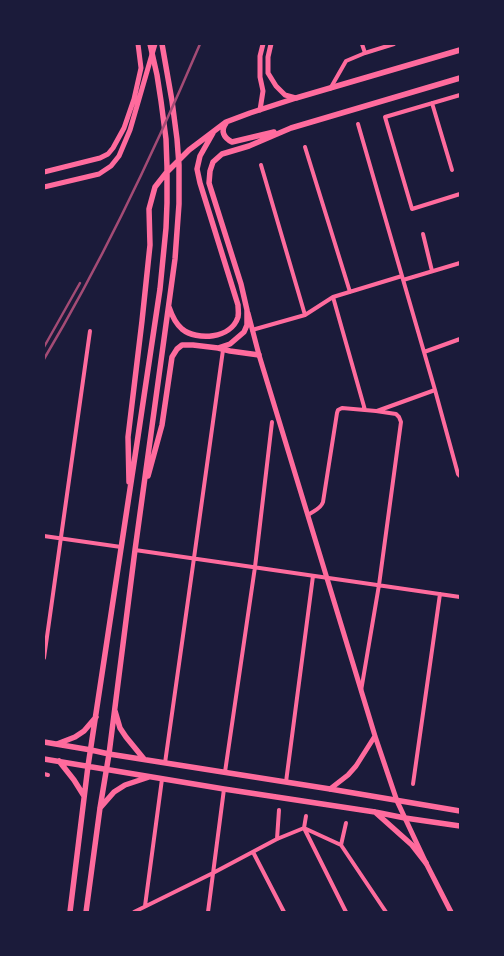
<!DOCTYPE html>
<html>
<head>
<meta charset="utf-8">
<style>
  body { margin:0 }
  #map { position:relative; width:504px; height:956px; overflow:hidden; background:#1b1b3a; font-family:Overpass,sans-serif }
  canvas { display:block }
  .frame { position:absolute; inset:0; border:45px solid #1b1b3a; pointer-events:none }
</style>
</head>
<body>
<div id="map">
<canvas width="504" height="956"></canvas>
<div class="frame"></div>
</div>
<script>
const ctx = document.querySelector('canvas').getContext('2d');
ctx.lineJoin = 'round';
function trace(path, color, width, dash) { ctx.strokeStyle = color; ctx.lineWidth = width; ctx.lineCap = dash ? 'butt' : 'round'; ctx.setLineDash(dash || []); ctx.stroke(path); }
trace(new Path2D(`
  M362 44 365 53
  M330 89 346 61 365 53 394 44
  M460 95 385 117 412 209 460 194
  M432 103 452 170
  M358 124 435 390 458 474 460 476
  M305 147 350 292
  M261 165 305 315
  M423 234 432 271
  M403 280 460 263
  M333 297 365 410
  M252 330 305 315 333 297 402 276
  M424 352 460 339
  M377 411 435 390
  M308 515C313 511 321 509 323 502L337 413 338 410 342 408 376 411 396 414 399 417 401 422 379 585 361 691
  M44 536 121 547
  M135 550 460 597
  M44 658 90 331
  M165 763 194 558 223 350
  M225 772 255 567 272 422
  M44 774 48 775
  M286 782 313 576
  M413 784 440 594
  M346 823 341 845 386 912
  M304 828 346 912
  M304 828 341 845
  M304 828 306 816
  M277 839 279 810
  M253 852 284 912
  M145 906 162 779
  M134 912 213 873 277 839 304 828
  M208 912 224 789`), '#ff6b9d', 4);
trace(new Path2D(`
  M271 44 268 57V73L276 86 285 95 296 98
  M260 110 263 91 260 77V56L263 44
  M44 172 100 158 108 154 113 148 124 128 134 99 141 68 138 44
  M44 187 99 174 111 166 119 156 130 130 155 44
  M248 313 259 355 375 736 397 801 426 863 451 912
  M330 789 348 775 356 766 375 736`), '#ff6b9d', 5);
trace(new Path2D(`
  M226 123C220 131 224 138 232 142L274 132
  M169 307C172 316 175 323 182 329 197 341 231 339 238 317 239 313 238 309 238 305L200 183 197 169 200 156 213 133
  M218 348 230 344 244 332 247 325V310L241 284 209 183 210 171 213 162 222 154 249 146 291 128 460 78
  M148 476 162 425 172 357 177 349 182 345H193L218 348 230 351 259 355
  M129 482 128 437 142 321 150 245 149 209 155 187 166 173 189 150 226 122 250 113 296 98 460 50
  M115 711 120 728 126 737 144 759
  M44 742 91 750 109 754 330 789 460 811
  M57 744 75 737 84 731 96 717
  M44 759 224 789 375 812 405 818 460 826
  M59 761 74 780 84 796
  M100 808 114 792 125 785 149 777
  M375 812 412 845 426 863
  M70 912 88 766 137 443 160 289 166 228 167 203V167L166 139 161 101 157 75 150 44
  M86 912 100 808 109 754 135 550 175 259 179 204V165L177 139 172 101 162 44`), '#ff6b9d', 5.5);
trace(new Path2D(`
  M44 347 80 283
  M44 359C104 258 154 152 200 44`), '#a44b75', 2.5);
</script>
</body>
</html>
